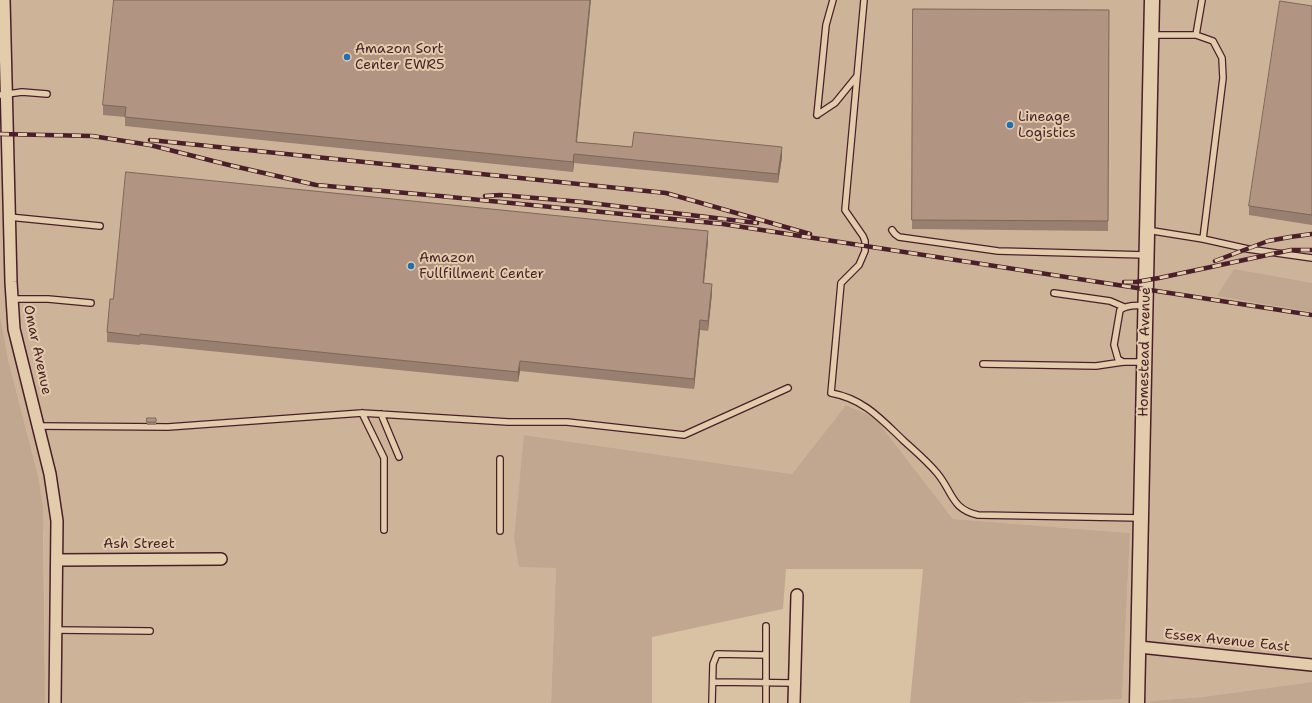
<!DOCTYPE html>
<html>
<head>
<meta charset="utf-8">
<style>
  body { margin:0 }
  canvas { display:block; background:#d9c2a3 }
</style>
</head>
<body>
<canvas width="1312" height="703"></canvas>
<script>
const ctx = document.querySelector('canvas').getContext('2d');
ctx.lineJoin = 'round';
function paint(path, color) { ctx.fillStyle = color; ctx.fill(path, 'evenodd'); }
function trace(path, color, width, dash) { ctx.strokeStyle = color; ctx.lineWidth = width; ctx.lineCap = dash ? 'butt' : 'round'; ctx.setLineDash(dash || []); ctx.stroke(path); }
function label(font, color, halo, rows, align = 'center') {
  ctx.font = font + ' "Shantell Sans",sans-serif'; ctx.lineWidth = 4; ctx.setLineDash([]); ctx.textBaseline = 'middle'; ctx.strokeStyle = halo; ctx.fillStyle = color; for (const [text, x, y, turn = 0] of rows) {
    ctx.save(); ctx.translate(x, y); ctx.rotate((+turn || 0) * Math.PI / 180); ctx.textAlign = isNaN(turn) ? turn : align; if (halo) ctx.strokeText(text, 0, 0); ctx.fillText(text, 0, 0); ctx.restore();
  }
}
paint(new Path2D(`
  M0 0H1312V682L1202 697 1150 701V703H1016L1122 698 1130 533 953 519 875 418 846 405 792 474 524 435 556 568 551 703H45L44 537 38 476 8 359 0 320Z`), '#cdb499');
paint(new Path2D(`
  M1234 269 1312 283V312L1217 296Z
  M0 316 8 359 38 476 43 507 45 703H0Z
  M846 405 875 418 953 519 1130 533 1122 699 1016 703H910L923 569H786L783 609 652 637V703H551L556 568 519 567 514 538 524 435 792 474Z
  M1312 682V703H1150V701L1202 697Z`), '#c1a78f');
const service = new Path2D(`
  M864 0 845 210 863 236 865 241V251L859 265 841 283 831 393C864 399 881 419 904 441 915 451 927 461 937 473 953 492 951 509 978 515L1141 518
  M1152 35H1196L1213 41 1222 58 1223 78 1203 239
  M1196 35 1202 0
  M0 95 22 92 47 94
  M817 115 826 25 833 0
  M817 115 835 103 857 76
  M9 217 100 226
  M892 230 895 234 899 237 998 251 1146 255
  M1147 230 1203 239 1248 249 1312 258
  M1054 293 1110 301 1124 307
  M12 299H48L91 303
  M1123 362 1118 359 1114 345 1120 310C1127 305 1136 305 1145 306
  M983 364 1096 366 1123 362H1144
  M362 413 384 458V530
  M381 414 399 457
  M38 426 168 427 362 413 508 422H567L684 435 788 388
  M500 531V459
  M56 630 150 631
  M713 682 794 683
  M712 703 713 664 717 654 766 655
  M766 703V626`);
const minor = new Path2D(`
  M4 0 11 282 14 329 50 474 57 521 55 703
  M57 560 221 559
  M1139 647 1312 665
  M794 703 797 595`);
const tertiary = new Path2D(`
  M1137 703 1152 0`);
trace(service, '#4a1f2b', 8);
trace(minor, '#4a1f2b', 14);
trace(tertiary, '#4a1f2b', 17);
trace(service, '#e2ccab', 5.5);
trace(minor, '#e2ccab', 11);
trace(tertiary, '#e2ccab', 14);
const rail = new Path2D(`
  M0 134 92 136 150 145 229 165 316 185 440 196 723 224 1312 315
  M150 140 666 193 810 234
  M485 196 500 195 582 202 757 223
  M1215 261 1268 241 1290 237 1312 234
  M1124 282H1136L1159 278 1291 250H1312`);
trace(rail, '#4a1f2b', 4.5);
trace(rail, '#e2ccab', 3, [9]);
paint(new Path2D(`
  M1312 6V225L1249 215V206Z
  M913 9 1109 10 1108 231 912 229Z
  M103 105 577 142 632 147 782 157 778 183 574 163 573 172 125 126V117L103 115Z
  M708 241 704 283 712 293 708 331 700 330 694 389 520 371 518 382 140 344V345L107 342V332L113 299Z
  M147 418H156V425H147Z`), '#987f6f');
paint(new Path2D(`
  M590 0H591L576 152V142Z
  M782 147V157L778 183V174Z
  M574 154V163L573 172V162Z
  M708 231V241L703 292V283Z
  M712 284V293L708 331V321Z
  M700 320V330L694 389V379Z
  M520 361V371L518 382V372Z`), '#7c685a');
const building = new Path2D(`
  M114 0H590L576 142 632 147 634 132 782 147 778 174 574 154 573 162 125 117 126 107 103 105Z
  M1280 1 1312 6V215L1249 206Z
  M913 9 1109 10 1108 221 912 220Z
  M126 172 708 231 703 283 712 284 708 321 700 320 694 379 520 361 518 372 140 334V336L107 332 110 299H113Z
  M147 418H156V422H147Z`);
paint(building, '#b19481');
trace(building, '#7c685a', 1);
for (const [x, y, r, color] of [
  [347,57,4,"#1f6fb2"],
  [1010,125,4,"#1f6fb2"],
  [411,266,4,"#1f6fb2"]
]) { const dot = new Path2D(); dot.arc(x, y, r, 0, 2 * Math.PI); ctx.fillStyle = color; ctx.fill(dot); trace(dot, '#e2ccab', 1.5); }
label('14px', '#4a1f2b', '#e2ccab', [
  ["Amazon Sort",355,49],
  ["Center EWR5",355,65],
  ["Lineage",1018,117],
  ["Logistics",1018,133],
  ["Amazon",419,258],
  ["Fullfillment Center",419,274]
], 'left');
label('14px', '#4a1f2b', '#e2ccab', [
  ["Omar Avenue",37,350,78],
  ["Homestead Avenue",1145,352,-89],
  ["Ash Street",139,544],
  ["Essex Avenue East",1227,641,6]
]);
</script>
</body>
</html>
